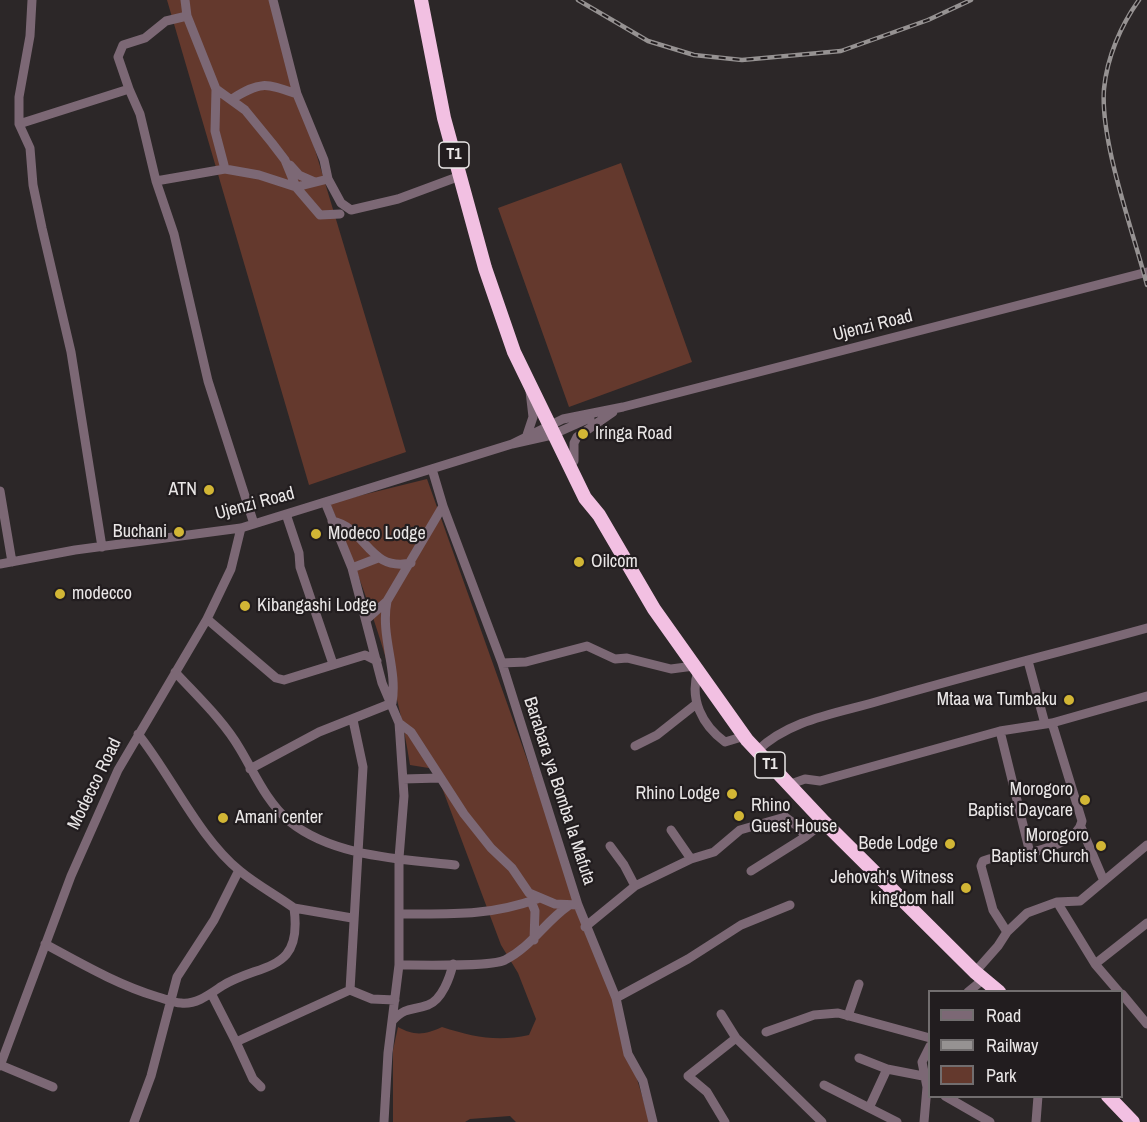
<!DOCTYPE html>
<html>
<head>
<meta charset="utf-8">
<style>
  body { margin:0 }
  #map { position:relative; width:1147px; height:1122px; overflow:hidden; background:#2c2728; font-family:"Archivo Narrow",sans-serif }
  canvas { display:block }
  .legend { position:absolute; left:928px; top:990px; width:195px; height:108px; box-sizing:border-box; background:#221d1f; border:2px solid #726e6f; margin:0; padding:8px 10px; list-style:none; font-size:18px; color:#eae7e7 }
  .legend li { display:flex; align-items:center; gap:12px; height:30px }
  .legend b { width:30px; border:2px solid #726e6f }
</style>
</head>
<body>
<div id="map">
<canvas width="1147" height="1122"></canvas>
<ul class="legend">
<li><b style="height:8px;background:#7c6875"></b>Road</li>
<li><b style="height:8px;background:#969292"></b>Railway</li>
<li><b style="height:16px;background:#64392d"></b>Park</li>
</ul>
</div>
<script>
const ctx = document.querySelector('canvas').getContext('2d');
ctx.lineJoin = 'round';
function paint(path, color) { ctx.fillStyle = color; ctx.fill(path, 'evenodd'); }
function trace(path, color, width, dash) { ctx.strokeStyle = color; ctx.lineWidth = width; ctx.lineCap = dash ? 'butt' : 'round'; ctx.setLineDash(dash || []); ctx.stroke(path); }
function label(font, color, halo, rows, align = 'center') {
  ctx.font = font + ' "Archivo Narrow",sans-serif'; ctx.lineWidth = 4.5; ctx.setLineDash([]); ctx.textBaseline = 'middle'; ctx.strokeStyle = halo; ctx.fillStyle = color; for (const [text, x, y, turn = 0] of rows) {
    ctx.save(); ctx.translate(x, y); ctx.rotate((+turn || 0) * Math.PI / 180); ctx.textAlign = isNaN(turn) ? turn : align; if (halo) ctx.strokeText(text, 0, 0); ctx.fillText(text, 0, 0); ctx.restore();
  }
}
paint(new Path2D(`
  M167 0H270L406 452 309 485Z
  M621 163 692 362 569 407 498 208Z
  M427 479 613 1000 650 1122H516L510 1116 470 1119 465 1122H393V1050L398 1027C414 1036 425 1035 442 1027 473 1037 497 1042 529 1035L536 1019 518 973 501 945 435 769 410 765C397 676 364 587 330 503Z`), '#64392d');
trace(new Path2D(`
  M32 0 30 36 19 97V124L30 148 33 185 42 228 71 352 102 547
  M185 0 187 16 216 89 215 131 225 169
  M273 0 297 94 324 160 328 179
  M129 89 118 57 123 45 145 38 166 21 187 16
  M216 89 245 110 272 143 285 160 296 187 320 215 340 214
  M232 99C261 81 265 83 297 94
  M19 124 129 89 140 114 156 181 174 234 208 381 254 524
  M290 165 299 175 315 182
  M156 181 225 169 259 175 296 187 328 179 341 203 351 210 398 199 460 176
  M527 435 533 417 530 391
  M512 444 563 419 623 407 1147 272
  M574 461V443L577 437 613 412
  M432 469 443 506 502 663 578 905 616 998 628 1054 643 1081 653 1122
  M0 491 12 562
  M325 502 352 568 382 683 399 723 400 737 404 796 399 858V965L388 1053 384 1122
  M286 514 299 553 300 567 333 664
  M332 521C367 528 368 572 411 563
  M0 564 75 550 241 528 512 444 552 435 590 418
  M352 568 378 558
  M207 619 276 678 284 680 365 655 377 661
  M367 619 387 601 443 506
  M1028 661 1045 724
  M502 663 526 662 587 646 615 659 627 658 671 669 694 666
  M698 671C689 699 702 725 725 742L745 736
  M175 672C197 696 224 721 240 749 255 774 266 801 289 821 333 857 401 859 455 865
  M399 723 411 732 464 814 491 848 512 868 529 893 555 904 578 905
  M1000 731 1030 853 989 859 983 861 981 866 993 910 1007 932
  M635 746 657 735 695 705
  M757 751C791 718 841 713 886 699 973 674 1060 652 1147 628
  M250 769 319 732 392 703C398 669 380 636 387 601
  M403 779 440 778
  M788 785 805 779 820 781 1000 731 1052 723 1147 696
  M1081 827 1104 881
  M671 830 691 859
  M610 846 624 865 635 886
  M1030 853C1047 848 1078 841 1082 821L1052 723
  M751 871 805 837 824 822
  M531 901 535 911 534 940
  M1057 902 1095 964 1119 992
  M294 908 352 918
  M401 914C451 914 490 916 537 899
  M585 927 635 886 691 859 714 852 740 830 785 817 800 828 805 837
  M45 944C82 964 118 985 158 997 165 999 173 1003 181 1003 196 1005 210 994 222 986 261 962 303 974 294 908 276 895 257 885 240 871 199 838 171 775 138 734
  M1095 964 1147 923
  M399 965C418 965 493 967 505 960 531 947 545 922 568 906
  M975 972 998 946 1007 932 1027 913 1057 902 1080 901 1147 845
  M350 990 372 999 395 1000
  M968 992 985 978
  M1122 994 1147 1024
  M212 995 236 1042 350 990 363 767 353 720
  M616 998 688 959 741 925 790 905
  M721 1014 736 1038 822 1122
  M848 1016 859 984
  M393 1020C407 1006 412 1011 428 1005 442 1000 450 977 453 964
  M766 1032 814 1015 838 1013 930 1038
  M236 1042 253 1079 261 1087
  M859 1058 887 1069 923 1076
  M0 1065 53 1087
  M0 1066 71 876 118 770 207 619 231 569 241 528
  M824 1085 897 1122
  M945 1096 990 1122
  M869 1108 887 1069
  M134 1122 151 1076 177 977 214 920 239 870
  M725 1122 707 1092 688 1076 736 1038
  M924 1122 927 1087 922 1062 930 1046
  M1036 1122 1038 1096`), '#7c6875', 9);
trace(new Path2D(`
  M421 0 444 118 485 268 514 352 585 498 599 515 654 609 747 740 824 822 975 972 999 992
  M1108 1096 1133 1122`), '#f2c0e2', 14);
const rail = new Path2D(`
  M578 0 648 41 694 55 742 60 841 51 928 20 971 0
  M1139 0C1121 25 1107 57 1104 89 1100 142 1133 231 1147 285`);
trace(rail, '#969292', 4.5);
trace(rail, '#221d1f', 2, [7]);
for (const [x, y, r, color] of [
  [583,434,6,"#d2b635"],
  [209,490,6,"#d2b635"],
  [179,532,6,"#d2b635"],
  [316,534,6,"#d2b635"],
  [579,562,6,"#d2b635"],
  [60,594,6,"#d2b635"],
  [245,606,6,"#d2b635"],
  [1069,700,6,"#d2b635"],
  [732,794,6,"#d2b635"],
  [1085,800,6,"#d2b635"],
  [739,816,6,"#d2b635"],
  [223,818,6,"#d2b635"],
  [950,844,6,"#d2b635"],
  [1101,846,6,"#d2b635"],
  [966,888,6,"#d2b635"]
]) { const dot = new Path2D(); dot.arc(x, y, r, 0, 2 * Math.PI); ctx.fillStyle = color; ctx.fill(dot); trace(dot, '#221d1f', 2); }
for (const [x, y, w] of [
  [454,155,30],
  [770,765,30]
]) { const box = new Path2D(); box.roundRect(x - w / 2, y - 13, w, 26, 4.5); ctx.fillStyle = '#221d1f'; ctx.fill(box); trace(box, '#eae7e7', 1.5); }
label('bold 16px', '#eae7e7', null, [
  ["T1",454,155],
  ["T1",770,765]
]);
label('18px', '#eae7e7', '#221d1f', [
  ["Ujenzi Road",873,326,-14],
  ["Ujenzi Road",255,504,-15],
  ["Modecco Road",95,784,-64],
  ["Barabara ya Bomba la Mafuta",559,791,72]
]);
label('18px', '#eae7e7', '#221d1f', [
  ["Iringa Road",595,434,"left"],
  ["ATN",197,490],
  ["Buchani",167,532],
  ["Modeco Lodge",328,534,"left"],
  ["Oilcom",591,562,"left"],
  ["modecco",72,594,"left"],
  ["Kibangashi Lodge",257,606,"left"],
  ["Mtaa wa Tumbaku",1057,700],
  ["Morogoro",1073,790],
  ["Baptist Daycare",1073,811],
  ["Rhino Lodge",720,794],
  ["Rhino",751,806,"left"],
  ["Guest House",751,827,"left"],
  ["Amani center",235,818,"left"],
  ["Morogoro",1089,836],
  ["Baptist Church",1089,857],
  ["Bede Lodge",938,844],
  ["Jehovah's Witness",954,878],
  ["kingdom hall",954,899]
], 'right');
</script>
</body>
</html>
